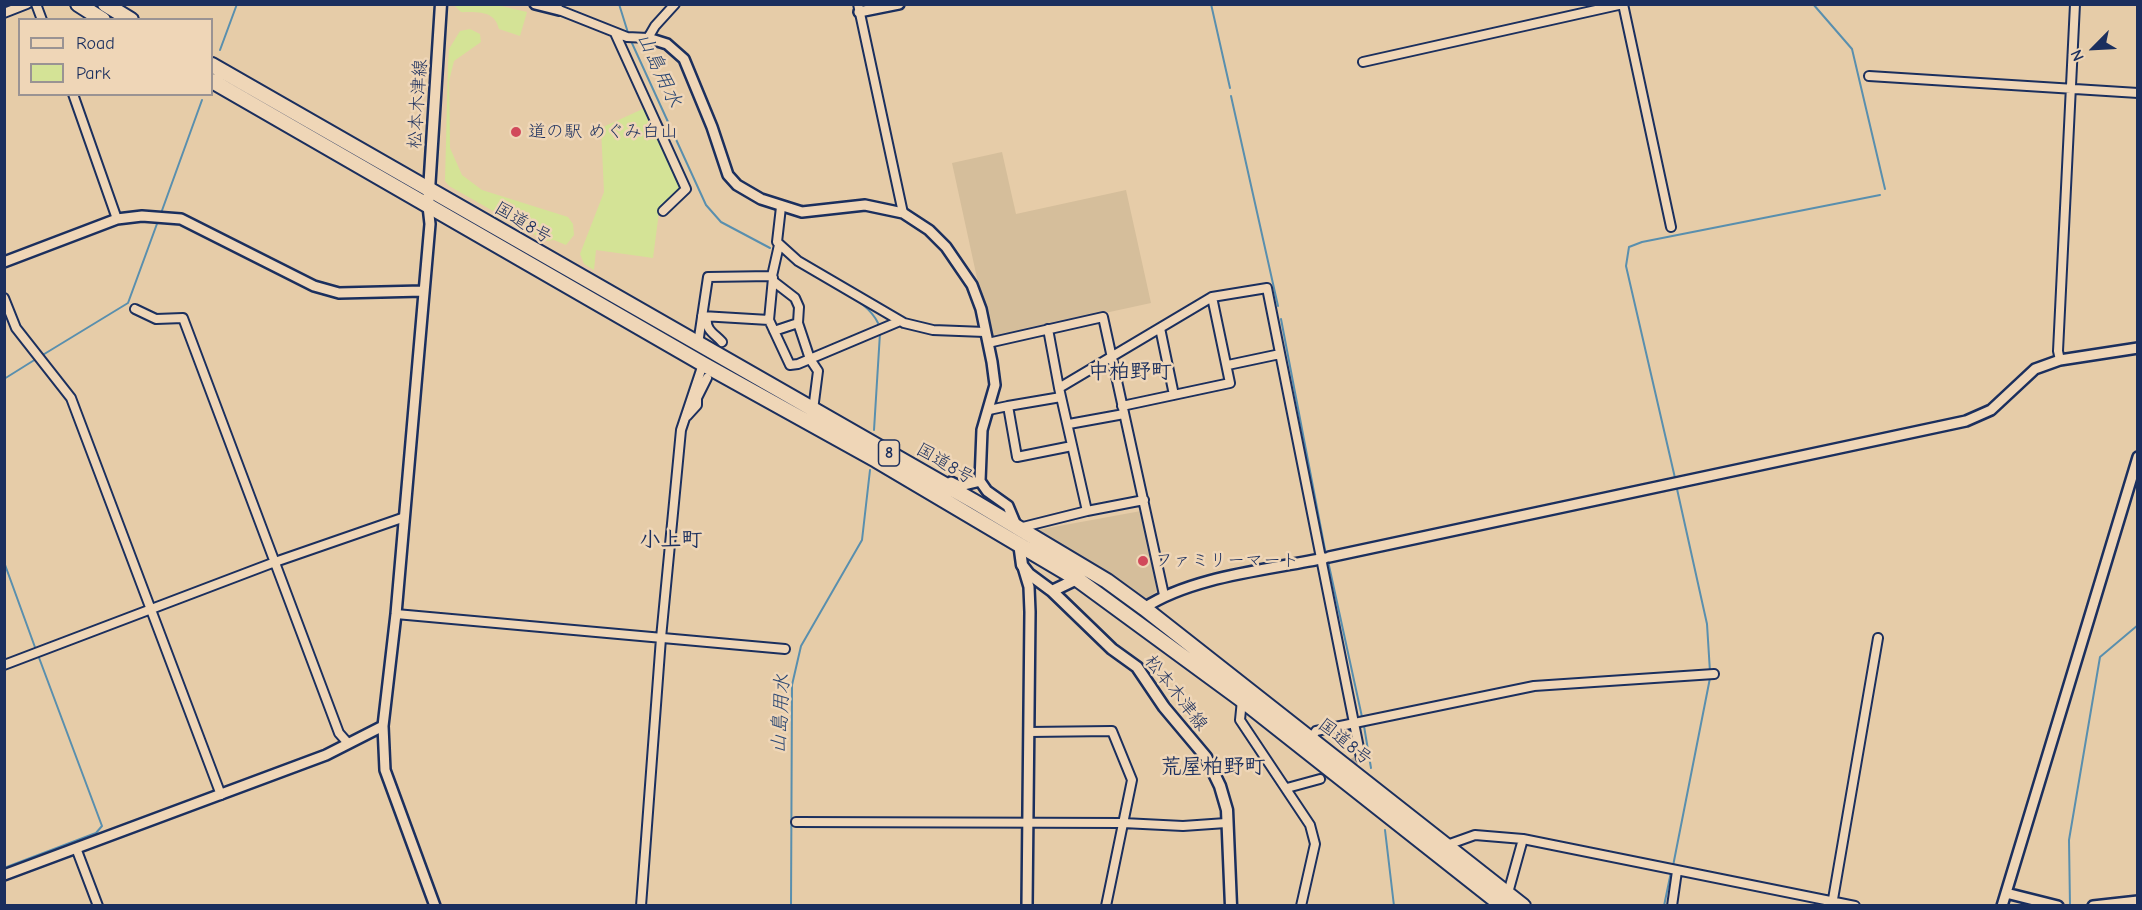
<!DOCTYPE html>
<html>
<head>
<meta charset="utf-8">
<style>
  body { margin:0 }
  #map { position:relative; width:2142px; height:910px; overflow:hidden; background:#e6cca8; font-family:"Comic Neue",sans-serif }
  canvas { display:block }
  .frame { position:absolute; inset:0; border:6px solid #1b2f5e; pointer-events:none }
  .legend { position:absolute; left:18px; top:18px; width:195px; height:78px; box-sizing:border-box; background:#efd6b7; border:2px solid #9a9393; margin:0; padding:8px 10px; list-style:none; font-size:18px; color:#1b2f5e }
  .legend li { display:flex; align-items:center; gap:12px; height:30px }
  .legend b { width:30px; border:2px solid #9a9393 }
  .north { position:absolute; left:2064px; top:18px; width:60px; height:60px; -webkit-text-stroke:4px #efd6b7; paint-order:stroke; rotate:246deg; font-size:16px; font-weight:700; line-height:24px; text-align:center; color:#1b2f5e }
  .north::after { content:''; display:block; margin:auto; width:21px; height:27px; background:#1b2f5e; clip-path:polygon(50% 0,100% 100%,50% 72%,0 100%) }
</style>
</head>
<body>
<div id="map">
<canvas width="2142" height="910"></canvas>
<div class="frame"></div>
<ul class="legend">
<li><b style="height:8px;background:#efd6b7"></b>Road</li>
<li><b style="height:16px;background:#d4e396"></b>Park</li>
</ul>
<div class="north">N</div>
</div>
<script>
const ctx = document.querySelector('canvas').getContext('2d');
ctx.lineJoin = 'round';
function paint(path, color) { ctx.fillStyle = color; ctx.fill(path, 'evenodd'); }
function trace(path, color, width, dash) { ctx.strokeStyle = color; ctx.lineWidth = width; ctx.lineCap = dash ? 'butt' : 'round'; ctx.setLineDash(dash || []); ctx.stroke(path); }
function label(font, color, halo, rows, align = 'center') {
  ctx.font = font + ' "Comic Neue","Klee One",sans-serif'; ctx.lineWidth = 5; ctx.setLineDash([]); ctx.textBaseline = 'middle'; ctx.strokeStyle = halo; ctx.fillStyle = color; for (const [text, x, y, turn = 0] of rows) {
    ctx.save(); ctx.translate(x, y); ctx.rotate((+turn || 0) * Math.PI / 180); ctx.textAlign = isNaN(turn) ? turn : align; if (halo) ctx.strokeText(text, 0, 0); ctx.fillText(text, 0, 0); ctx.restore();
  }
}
paint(new Path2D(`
  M1002 152 1016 214 1126 190 1151 303 990 338 952 163Z
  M1141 511 1157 591 1143 601 1037 530Z`), '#d5be9b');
paint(new Path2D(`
  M454 5H497L527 12 520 36 499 29C494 9 477 13 461 12Z
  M470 29 480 34 481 42 454 61 449 81 450 148 462 175 482 190 568 217 573 224 574 235 566 245 554 240 546 241 449 186 445 181 448 64 449 49 460 31Z
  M647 107 682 185 681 190 659 212 653 258 596 250 594 270 584 264 580 254 604 192 601 128Z`), '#d4e396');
trace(new Path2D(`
  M619 4 629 36
  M1211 4 1230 88
  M1813 4 1852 49 1885 189
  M631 41 706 205 721 222 770 248
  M220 50 237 4
  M1231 96 1278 306
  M160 216 202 100
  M784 255 792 260
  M840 290C855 299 870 307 878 323
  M1281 319 1326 555
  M41 356 128 303 158 221
  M4 379 36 359
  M874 430 880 333
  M1675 478 1626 266 1629 247 1642 242 1880 195
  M1677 489 1707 624 1710 672
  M1328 561 1362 717
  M4 562 36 650
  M1364 726 1371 768
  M1385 830 1394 906
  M1673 866 1710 678
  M4 868 96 833 102 826 38 655
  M791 906 792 685 801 646 862 540 870 470
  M1664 906 1671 872
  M2070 906 2069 840 2100 657 2138 625`), '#598fae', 2);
trace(new Path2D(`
  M1320 779 1361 758`), '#bdad99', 8, [8, 4]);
const minor = new Path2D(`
  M36 4 42 20
  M858 4 903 213
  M1623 4 1671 227
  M559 10 627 37 648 38 655 26 675 4
  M4 13 27 4
  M615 33 686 189 663 211
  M1363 62 1623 4
  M1869 76 2138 93
  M73 94 117 219
  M781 207 777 242 798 261 904 323 933 330 985 332
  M772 276 773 281 795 298 799 307 798 323 810 359 818 371 813 410
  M4 298 16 328 71 398 221 795
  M135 309 156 319 183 318 339 733 347 742
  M702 316 769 320 790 365 798 364 900 321
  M707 318C705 330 715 334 722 342
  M769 320 773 278
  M1160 328 1174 395
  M1048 329 1059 388
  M774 331 798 323
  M988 343 1103 317 1164 595
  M698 344 708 277 772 276 779 245
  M2060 360 2058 351 2075 4
  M1228 365 1280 354
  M1008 406 1061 397
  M1122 406 1230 383 1212 297
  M989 410 1008 406 1017 457 1072 446
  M687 416 697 405V398L707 378
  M1069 424 1124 414
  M1087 511 1144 500
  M1019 528 1087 511 1059 388 1212 297 1267 288 1361 758
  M396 614 785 649
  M4 665 275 562 402 518
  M1242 700 1240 720 1310 825 1315 844 1301 906
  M1029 732 1112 731 1132 780 1106 906
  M1311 738 1316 731 1534 686 1714 674
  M1287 788 1320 779
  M796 822 1123 823 1183 826 1226 823
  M1447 845 1475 835 1523 839 1855 906
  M76 848 98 906
  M1508 893 1523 839
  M1832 905 1878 638
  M641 906 661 638 681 430 703 364
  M1672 906 1677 871`);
const tertiary = new Path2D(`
  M535 4 559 10
  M859 12 899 4
  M648 38 667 44 684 59 712 127 728 175 737 185 761 199 802 212 865 205 903 213 929 230 946 247 972 285 981 309 992 362 995 385 982 430 980 481 987 491 1008 506 1018 530
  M428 206 430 224 396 614 383 726 385 770 435 906
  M4 262 117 219 142 216 181 219 314 286 339 293 423 291
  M951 482 959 486 980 481
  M1329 557 1966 421 1991 410 2035 369 2060 360 2138 348
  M1023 567 1029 587 1030 612 1027 906
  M1144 608C1193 576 1268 570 1325 558
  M4 875 326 755 383 726
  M2006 893 2058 906
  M2002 906 2138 457
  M2093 906 2138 901`);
const secondary = new Path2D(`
  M428 206 441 4
  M1019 543 1022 565 1029 574 1052 591 1112 649 1137 667 1164 707 1206 757 1220 786 1227 810 1231 906
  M1052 591 1077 579`);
const trunk = new Path2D(`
  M78 4 103 20
  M105 4 131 20
  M212 65 975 502 1107 581 1144 608 1523 906
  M212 81 703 364 876 460 1077 579 1242 700 1503 906`);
trace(minor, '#1b2f5e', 12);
trace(tertiary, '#1b2f5e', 14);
trace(secondary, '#1b2f5e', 15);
trace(trunk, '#1b2f5e', 18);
trace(minor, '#efd6b7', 8);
trace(tertiary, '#efd6b7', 9);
trace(secondary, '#efd6b7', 10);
trace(trunk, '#efd6b7', 14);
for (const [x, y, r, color] of [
  [516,132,6,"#d1495b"],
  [1143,561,6,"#d1495b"]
]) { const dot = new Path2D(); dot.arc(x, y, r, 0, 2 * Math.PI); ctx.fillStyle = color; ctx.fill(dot); trace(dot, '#efd6b7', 2); }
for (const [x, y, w] of [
  [889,453,21]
]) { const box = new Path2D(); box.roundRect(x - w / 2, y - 13, w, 26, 4.5); ctx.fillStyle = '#efd6b7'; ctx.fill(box); trace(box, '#1b2f5e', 1.5); }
label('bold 16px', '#1b2f5e', null, [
  ["8",889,453]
]);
label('18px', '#1b2f5e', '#efd6b7', [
  ["松本木津線",418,104,-86],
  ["国道8号",523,223,31],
  ["国道8号",945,464,30],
  ["松本木津線",1176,693,52],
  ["国道8号",1345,742,38]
]);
label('18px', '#1b2f5e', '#efd6b7', [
  ["道の駅 めぐみ白山",528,132],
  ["ファミリーマート",1155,561]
], 'left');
label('italic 20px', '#2b4772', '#efd6b7', [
  ["山島用水",659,70,65],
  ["山島用水",781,714,-87]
]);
label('bold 21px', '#1b2f5e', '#efd6b7', [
  ["中柏野町",1130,372],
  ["小上町",671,540],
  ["荒屋柏野町",1213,767]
]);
</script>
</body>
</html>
